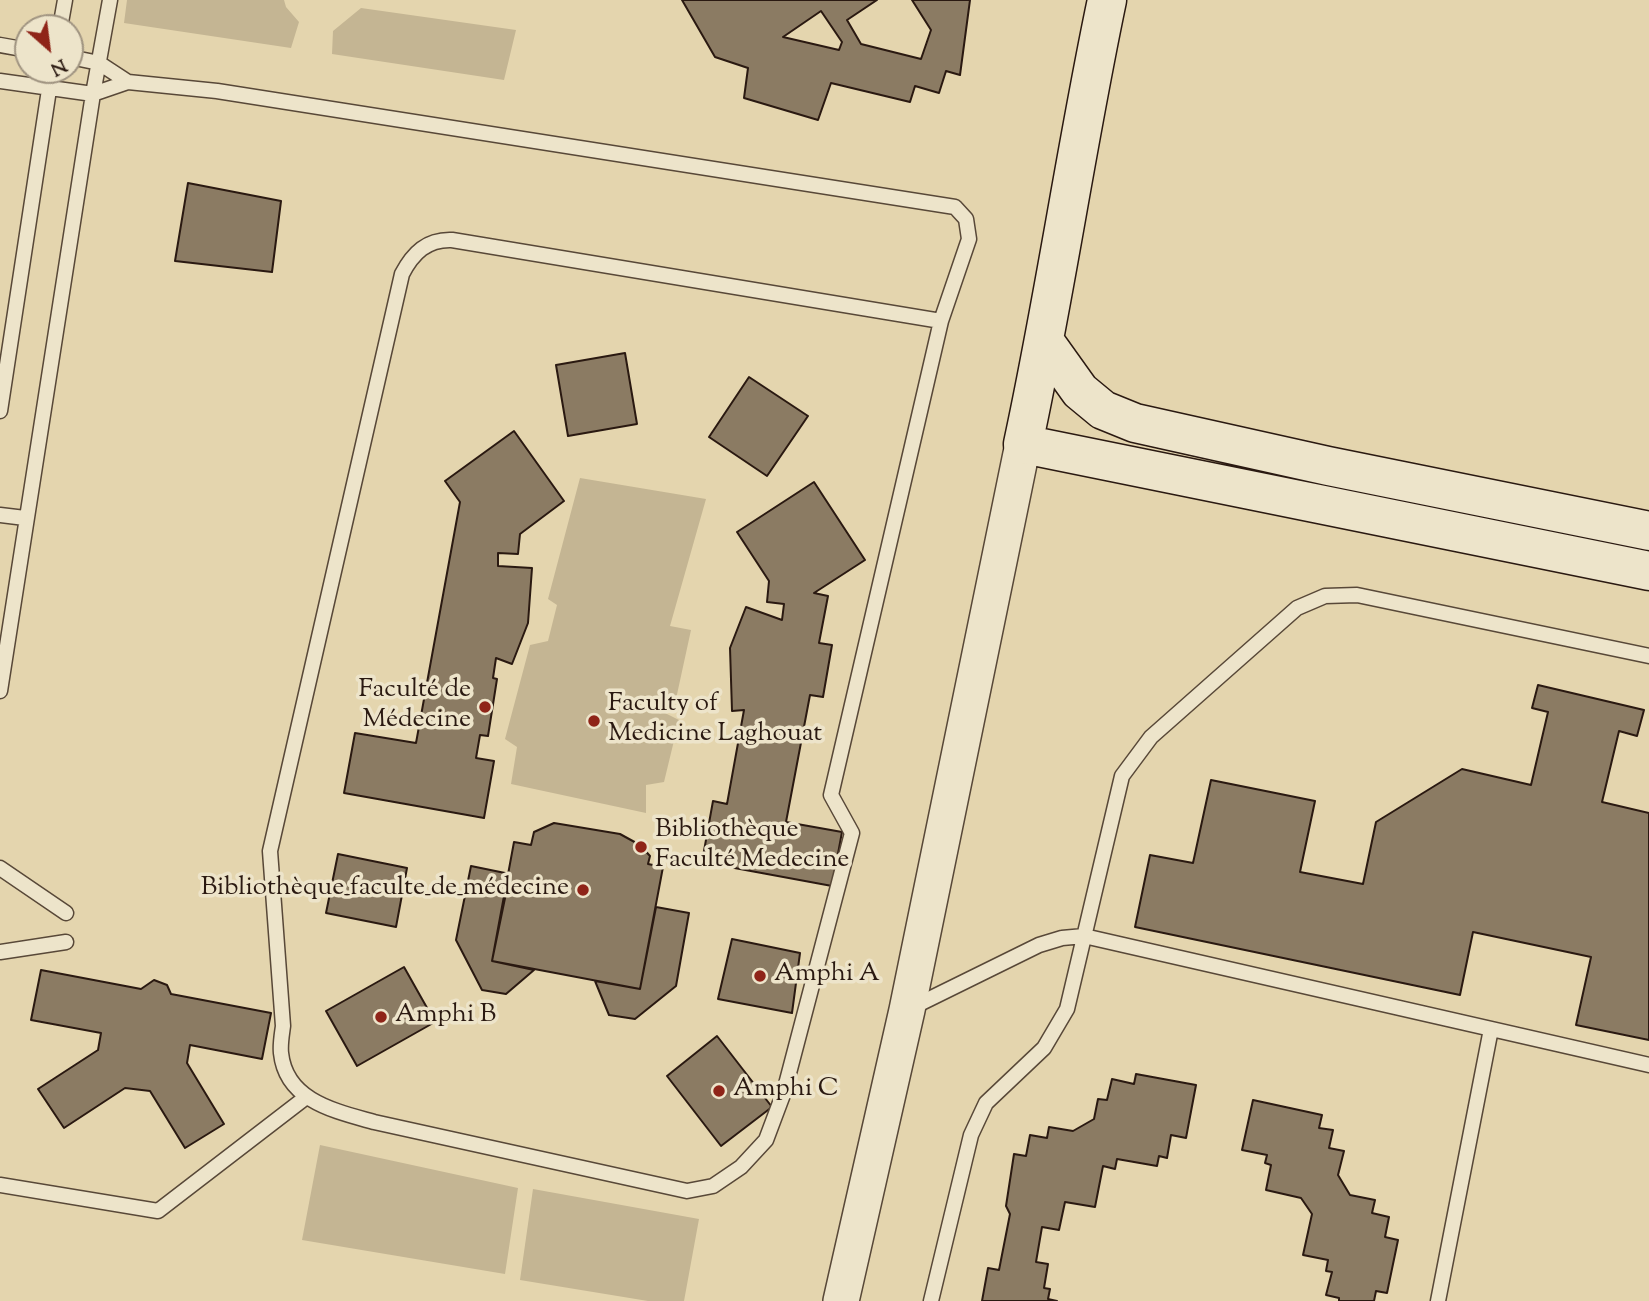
<!DOCTYPE html>
<html>
<head>
<meta charset="utf-8">
<style>
  body { margin:0 }
  #map { position:relative; width:1649px; height:1301px; overflow:hidden; background:#e4d5ae; font-family:"Sorts Mill Goudy",serif }
  canvas { display:block }
  .north { position:absolute; left:14px; top:14px; width:70px; height:70px; box-sizing:border-box; background:#ede4ca; border:2px solid #9f9380; border-radius:50%; rotate:152deg; font-size:19px; font-weight:700; line-height:28px; text-align:center; color:#2a1911 }
  .north::after { content:''; display:block; margin:auto; width:24px; height:32px; background:#8f2418; clip-path:polygon(50% 0,100% 100%,50% 72%,0 100%) }
</style>
</head>
<body>
<div id="map">
<canvas width="1649" height="1301"></canvas>
<div class="north">N</div>
</div>
<script>
const ctx = document.querySelector('canvas').getContext('2d');
ctx.lineJoin = 'round';
function paint(path, color) { ctx.fillStyle = color; ctx.fill(path, 'evenodd'); }
function trace(path, color, width, dash) { ctx.strokeStyle = color; ctx.lineWidth = width; ctx.lineCap = dash ? 'butt' : 'round'; ctx.setLineDash(dash || []); ctx.stroke(path); }
function label(font, color, halo, rows, align = 'center') {
  ctx.font = font + ' "Sorts Mill Goudy",serif'; ctx.lineWidth = 7; ctx.setLineDash([]); ctx.textBaseline = 'middle'; ctx.strokeStyle = halo; ctx.fillStyle = color; for (const [text, x, y, turn = 0] of rows) {
    ctx.save(); ctx.translate(x, y); ctx.rotate((+turn || 0) * Math.PI / 180); ctx.textAlign = isNaN(turn) ? turn : align; if (halo) ctx.strokeText(text, 0, 0); ctx.fillText(text, 0, 0); ctx.restore();
  }
}
paint(new Path2D(`
  M127 0H284L286 7 299 22 291 48 124 23Z
  M361 8 516 30 504 80 332 54 333 31Z
  M580 478 706 499 670 626 691 630 676 699 665 698 663 712 679 720 664 782 646 785V813L511 784 517 747 505 739 530 645 548 641 557 605 548 599Z
  M320 1145 518 1188 505 1274 302 1240Z
  M533 1189 699 1219 684 1301H648L520 1280Z`), '#c4b593');
const building = new Path2D(`
  M682 0H877L847 20 861 44 921 59 931 30 912 0H970L960 75 946 71 939 93 915 86 910 102 831 83 818 120 744 98 748 68 715 57ZM821 11 842 42 839 50 783 37Z
  M188 183 281 201 272 272 175 261Z
  M625 353 637 424 568 436 556 365Z
  M749 377 808 416 767 476 709 437Z
  M514 431 564 501 520 534 518 554 498 553V566L532 568 528 623 512 664 496 658 493 678 497 679 488 736 480 735 476 758 494 761 484 818 344 793 355 733 416 743 460 502 445 481Z
  M814 482 865 560 814 593 828 596 819 643 832 645 823 697 810 695 786 822 842 832 832 886 702 862 713 801 727 804 744 710 732 711 730 648 746 607 782 620 784 604 767 602 769 581 737 532Z
  M1538 685 1644 710 1637 736 1619 731 1602 802 1649 813V1040L1576 1025 1591 957 1473 932 1460 995 1135 927 1150 855 1193 863 1211 780 1315 801 1300 872 1363 884 1376 822 1462 769 1531 785 1548 712 1532 708Z
  M554 823 620 834 640 845 650 856 648 864 663 867 640 989 492 961 514 842 531 845 534 832Z
  M338 854 407 868 396 927 326 913Z
  M471 866 510 874 492 961 534 970 506 994 482 990 456 940Z
  M656 907 689 913 676 986 635 1019 609 1015 595 981 640 989Z
  M732 939 800 953 792 1013 718 999Z
  M404 967 435 1022 357 1066 326 1011Z
  M41 970 141 989 154 980 167 985 171 994 271 1013 262 1059 190 1045 187 1063 224 1124 185 1148 150 1091 125 1088 64 1128 38 1089 98 1050 101 1033 31 1020Z
  M717 1036 772 1107 721 1146 667 1076Z
  M1136 1074 1196 1085 1186 1138 1171 1135 1167 1158 1159 1156 1157 1166 1117 1159 1115 1169 1103 1166 1095 1207 1065 1202 1059 1230 1042 1227 1036 1262 1048 1264 1044 1288 1050 1289 1048 1299 1057 1301H982L988 1268 999 1270 1010 1214 1006 1206 1014 1154 1026 1156 1030 1135 1047 1138 1049 1127 1073 1131 1094 1119 1098 1099 1107 1100 1112 1079 1134 1084Z
  M1253 1100 1322 1115 1319 1128 1333 1130 1329 1148 1344 1151 1338 1175 1350 1195 1375 1200 1372 1213 1389 1217 1385 1237 1398 1240 1387 1293 1376 1291 1374 1301H1339V1298L1326 1295 1332 1272 1326 1271 1328 1260 1303 1255 1312 1214 1301 1198 1266 1190 1271 1165 1265 1163 1267 1155 1242 1150Z`);
paint(building, '#8b7b63');
trace(building, '#2a1911', 2);
const service = new Path2D(`
  M60 28 65 0
  M0 45 28 50
  M70 57 99 63 128 82
  M0 81 93 94 128 82 217 91 955 207 966 219 969 239 941 321 452 240C427 239 413 253 402 274L270 851 283 1026C282 1034 280 1044 281 1053 286 1101 335 1111 374 1122L687 1191 713 1186 741 1167 766 1140 784 1092 852 833 831 795 941 321
  M0 411 52 70
  M0 515 25 518
  M0 691 93 94 110 0
  M0 868 66 913
  M0 952 66 942
  M911 1008 1039 945 1062 938 1084 936 1649 1065
  M0 1185 158 1211 305 1098
  M931 1301 971 1135 986 1103 1044 1048 1067 1009 1122 776 1151 737 1297 608 1325 596 1357 595 1649 656
  M1438 1301 1491 1029`);
const tertiary = new Path2D(`
  M841 1301 907 1010 1023 444`);
const secondary = new Path2D(`
  M1107 0C1076 147 1055 296 1023 444L1649 571
  M1045 342 1080 391 1103 410 1135 423 1328 466 1649 531`);
trace(service, '#584838', 17);
trace(tertiary, '#584838', 38);
trace(secondary, '#2a1911', 41);
trace(service, '#ede4ca', 14);
trace(tertiary, '#ede4ca', 35);
trace(secondary, '#ede4ca', 38);
for (const [x, y, r, color] of [
  [485,707,7,"#8f2418"],
  [594,721,7,"#8f2418"],
  [641,847,7,"#8f2418"],
  [583,890,7,"#8f2418"],
  [760,976,7,"#8f2418"],
  [381,1017,7,"#8f2418"],
  [719,1091,7,"#8f2418"]
]) { const dot = new Path2D(); dot.arc(x, y, r, 0, 2 * Math.PI); ctx.fillStyle = color; ctx.fill(dot); trace(dot, '#ede4ca', 2.5); }
label('26px', '#2a1911', '#ede4ca', [
  ["Faculté de",471,692,"right"],
  ["Médecine",471,722,"right"],
  ["Faculty of",608,706],
  ["Medicine Laghouat",608,736],
  ["Bibliothèque",655,832],
  ["Faculté Medecine",655,862],
  ["Bibliothèque_faculte_de_médecine",569,890,"right"],
  ["Amphi A",774,976],
  ["Amphi B",395,1017],
  ["Amphi C",733,1091]
], 'left');
</script>
</body>
</html>
